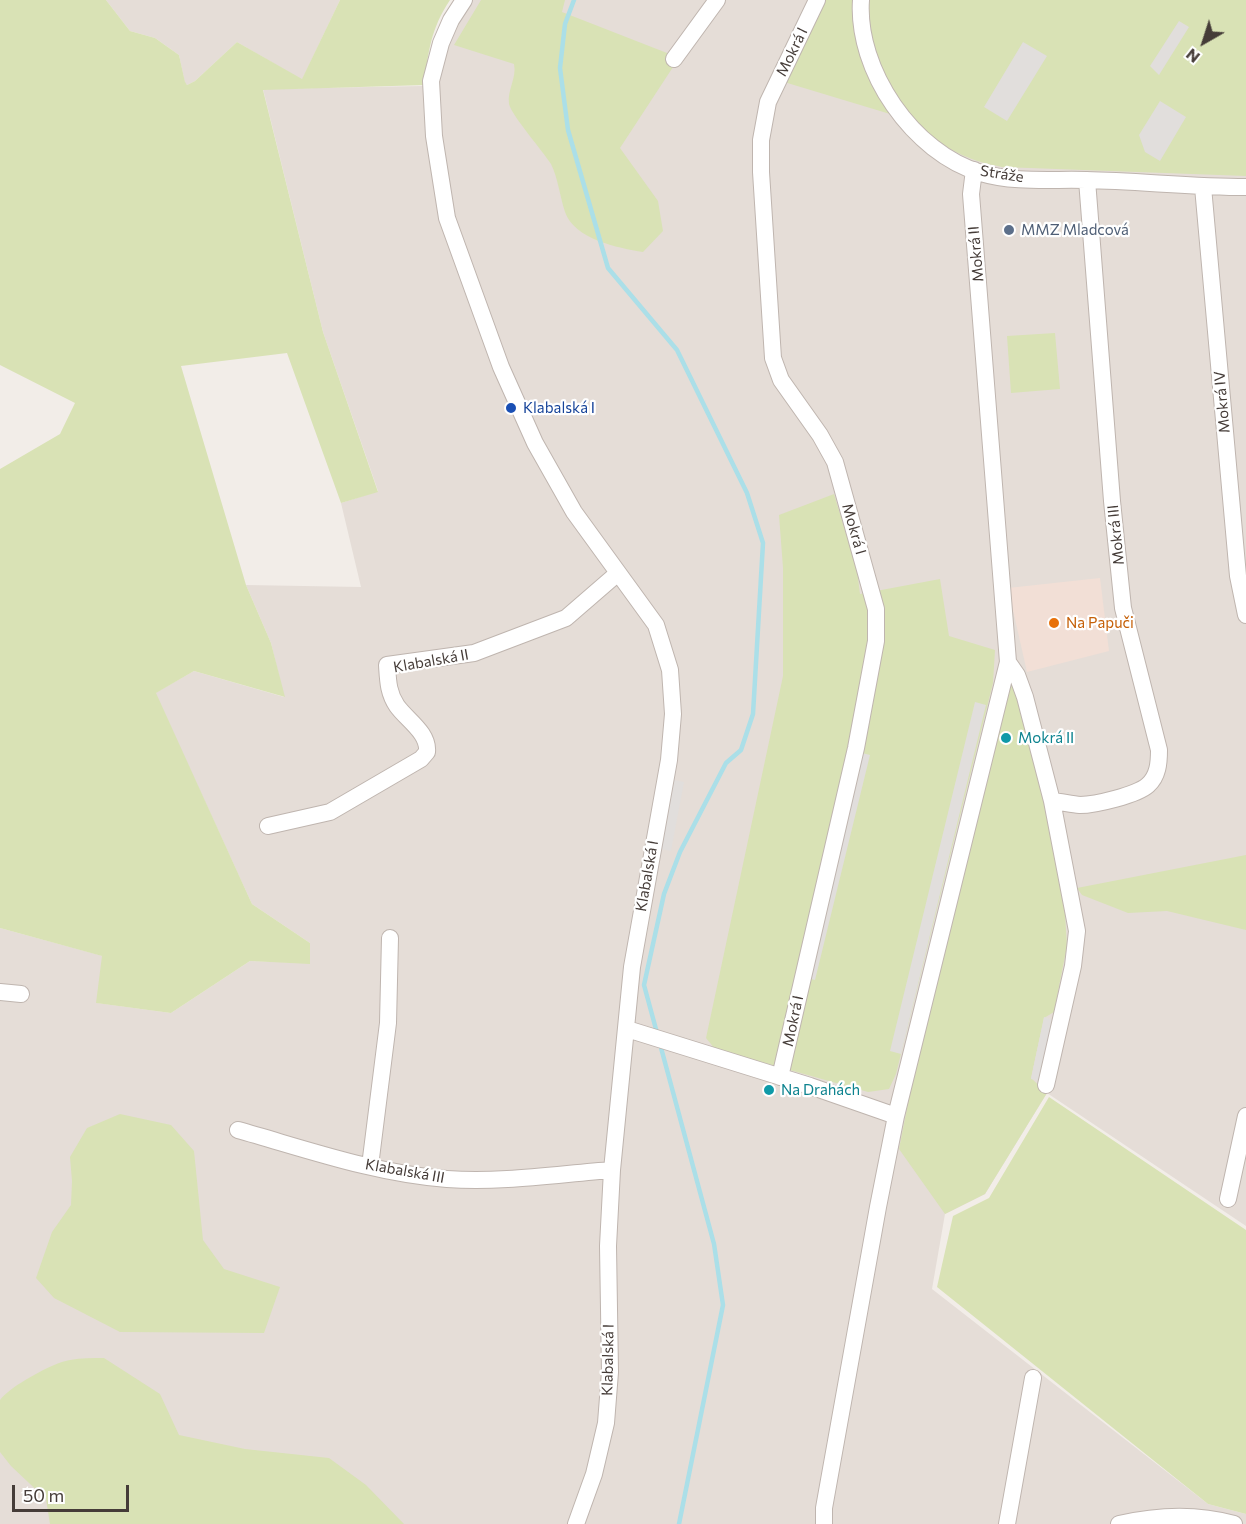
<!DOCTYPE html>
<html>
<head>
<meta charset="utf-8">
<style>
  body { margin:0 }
  #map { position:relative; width:1246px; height:1524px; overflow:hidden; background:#f2ede8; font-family:Commissioner,sans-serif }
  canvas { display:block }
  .north { position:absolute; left:1174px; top:12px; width:60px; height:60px; -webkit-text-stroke:4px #fff; paint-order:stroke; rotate:219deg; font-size:16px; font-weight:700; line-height:24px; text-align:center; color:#453c38 }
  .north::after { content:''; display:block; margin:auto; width:21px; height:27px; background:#453c38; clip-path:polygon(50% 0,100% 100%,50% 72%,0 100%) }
  .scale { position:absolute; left:12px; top:1485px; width:117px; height:27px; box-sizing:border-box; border:3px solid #453c38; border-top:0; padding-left:8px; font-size:18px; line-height:21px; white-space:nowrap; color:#453c38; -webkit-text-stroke:4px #fff; paint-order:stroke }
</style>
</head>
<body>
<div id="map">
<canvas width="1246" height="1524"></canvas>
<div class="north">N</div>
<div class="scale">50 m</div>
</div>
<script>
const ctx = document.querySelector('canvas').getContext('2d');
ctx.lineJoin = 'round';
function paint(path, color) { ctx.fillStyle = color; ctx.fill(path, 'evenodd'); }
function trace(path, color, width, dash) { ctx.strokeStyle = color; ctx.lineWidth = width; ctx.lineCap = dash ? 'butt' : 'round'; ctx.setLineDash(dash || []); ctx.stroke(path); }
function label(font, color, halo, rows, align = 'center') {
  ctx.font = font + ' Commissioner,sans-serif'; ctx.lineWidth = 4.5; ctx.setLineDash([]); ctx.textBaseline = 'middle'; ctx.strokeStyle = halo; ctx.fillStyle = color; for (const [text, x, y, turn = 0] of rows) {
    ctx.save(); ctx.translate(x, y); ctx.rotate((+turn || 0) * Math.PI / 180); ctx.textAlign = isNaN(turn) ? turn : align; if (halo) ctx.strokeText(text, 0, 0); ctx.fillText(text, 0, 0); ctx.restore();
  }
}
paint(new Path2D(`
  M106 0H340L302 80 237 42 195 81 187 85 185 83 179 55 155 38 130 31Z
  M462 0H1246V1226L1047 1093 985 1194 945 1214 932 1289 1208 1504 1246 1514V1524H0V928L103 956 97 1003 171 1013 250 961 310 963V943L252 904 155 693 194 671 284 697 271 643 246 585 361 587 341 503 378 491 323 332 263 89 423 86Z`), '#e5ddd7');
paint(new Path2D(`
  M1100 578 1109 651 1027 672 1008 588Z`), '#f2dfd6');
paint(new Path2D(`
  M0 0H106L130 31 155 38 179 55 185 82 187 85 195 81 237 42 302 79 340 0H450C431 28 428 53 424 85L263 90 323 332 378 492 341 503 287 353 181 366 246 585 271 643 285 697 194 671 156 693 252 904 310 943V964L250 961 171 1013 96 1003 102 956 0 928V469L60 434 75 403 0 365Z
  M481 0H565L562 12 667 53 669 58 675 64 620 148 658 201 663 231 643 252C618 248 574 239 565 212 560 197 558 178 551 164 542 150 512 116 509 104 507 90 517 78 514 64L454 45Z
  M823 0H856C852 48 868 74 890 114L784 82Z
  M866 0H1246V176L1002 167C988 164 975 161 962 155 922 137 889 96 875 55 869 38 869 18 866 0Z
  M1055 333 1060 389 1011 393 1007 336Z
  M834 494 857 570 860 594 940 579 949 636 995 650 993 683 896 1074 889 1089 868 1092 715 1049 706 1038 783 676V568L779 515Z
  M1010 683 1015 684 1018 692 1054 846 1065 913 1067 946 1054 1012 1044 1018 1031 1078 1047 1093 985 1194 945 1214 899 1149 909 1098Z
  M1246 855V930L1167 911 1128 913 1082 895 1077 888Z
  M1049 1097 1246 1230V1514L1208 1504 937 1287 953 1216 989 1198Z
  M120 1114 171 1125 194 1151 203 1240 224 1269 280 1287 264 1333 120 1332 54 1298 36 1278 52 1232 71 1205 72 1181 70 1157 87 1128Z
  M104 1358 160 1394 179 1435 245 1449 329 1458 366 1485 404 1524H50L46 1499 11 1466 0 1452V1400C9 1387 54 1362 70 1360 81 1358 93 1358 104 1358Z`), '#d9e2b5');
paint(new Path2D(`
  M1179 21 1189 27 1159 75 1150 66Z
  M1023 42 1047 56 1007 121 984 107Z
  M1160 101 1186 117 1160 161 1145 152 1139 135Z
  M975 702 986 705 901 1054 890 1051Z
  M858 752 870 755 815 980 803 977Z
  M670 779 684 782 671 851 656 848Z
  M1044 1017 1054 1020 1041 1081 1031 1079Z`), '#e1dedc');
trace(new Path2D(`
  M574 0 565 24 560 68 568 130 608 268 677 350 747 493 763 543 753 714 741 750 726 763 680 852 664 894 644 985 657 1033
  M660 1044 714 1244 723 1305 679 1524`), '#abdfe8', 4.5);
const minor = new Path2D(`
  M464 0 451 20 441 43 431 81 434 136 447 218 501 367 535 443 574 512 656 625 670 670 673 714 669 760 632 967 612 1170 608 1246 610 1372 606 1423 594 1474 576 1524
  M861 0C856 70 913 153 981 173 1014 183 1052 179 1086 180 1139 181 1192 187 1246 187
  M674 59 717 0
  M1203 187 1238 576 1246 615
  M1008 662 1017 675 1025 697 1052 801 1077 931 1073 966 1046 1085
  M1052 801C1061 802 1071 804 1080 805 1095 805 1137 795 1148 785 1158 776 1159 763 1159 750L1123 608 1112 501 1087 180
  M268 826 330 812 421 759 427 752C429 733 407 720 397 706 388 693 388 680 387 665L474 653 566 618 618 573
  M0 992 21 994
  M627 1029 810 1086 896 1116
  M780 1077 856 748 876 641V609L835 462 820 435 781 380 773 358 761 172V140L768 102 817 0
  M238 1130C306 1149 376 1174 447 1179 502 1183 558 1174 612 1170
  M370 1166 388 1023 390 938
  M1228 1199 1246 1116
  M824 1524V1508L878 1207 896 1116 1008 662 971 194 974 170
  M1007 1524 1033 1378
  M1119 1524C1158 1515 1195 1513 1234 1524`);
trace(minor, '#bfb5af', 18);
trace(minor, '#fff', 16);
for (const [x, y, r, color] of [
  [1009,230,6,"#5c6f8a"],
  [511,408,6,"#1a4fb4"],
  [1054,623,6,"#e8710a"],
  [1006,738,6,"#0f9aa8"],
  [769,1090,6,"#0f9aa8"]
]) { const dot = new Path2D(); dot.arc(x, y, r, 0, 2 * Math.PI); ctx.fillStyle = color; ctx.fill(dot); trace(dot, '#fff', 2); }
label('15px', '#453c38', '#fff', [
  ["Mokrá I",792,52,-64],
  ["Stráže",1002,174,9],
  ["Mokrá II",976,254,-95],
  ["Mokrá IV",1222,402,-95],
  ["Mokrá I",854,529,74],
  ["Mokrá III",1116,535,-96],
  ["Klabalská II",431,661,-10],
  ["Klabalská I",647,876,-80],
  ["Mokrá I",793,1021,-78],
  ["Klabalská III",405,1171,10],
  ["Klabalská I",608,1360,-89]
]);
label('15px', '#4e5e75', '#fff', [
  ["MMZ Mladcová",1021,230]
], 'left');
label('15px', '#164399', '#fff', [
  ["Klabalská I",523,408]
], 'left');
label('15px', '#c56008', '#fff', [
  ["Na Papuči",1066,623]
], 'left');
label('15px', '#0d838f', '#fff', [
  ["Mokrá II",1018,738],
  ["Na Drahách",781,1090]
], 'left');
</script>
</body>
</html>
